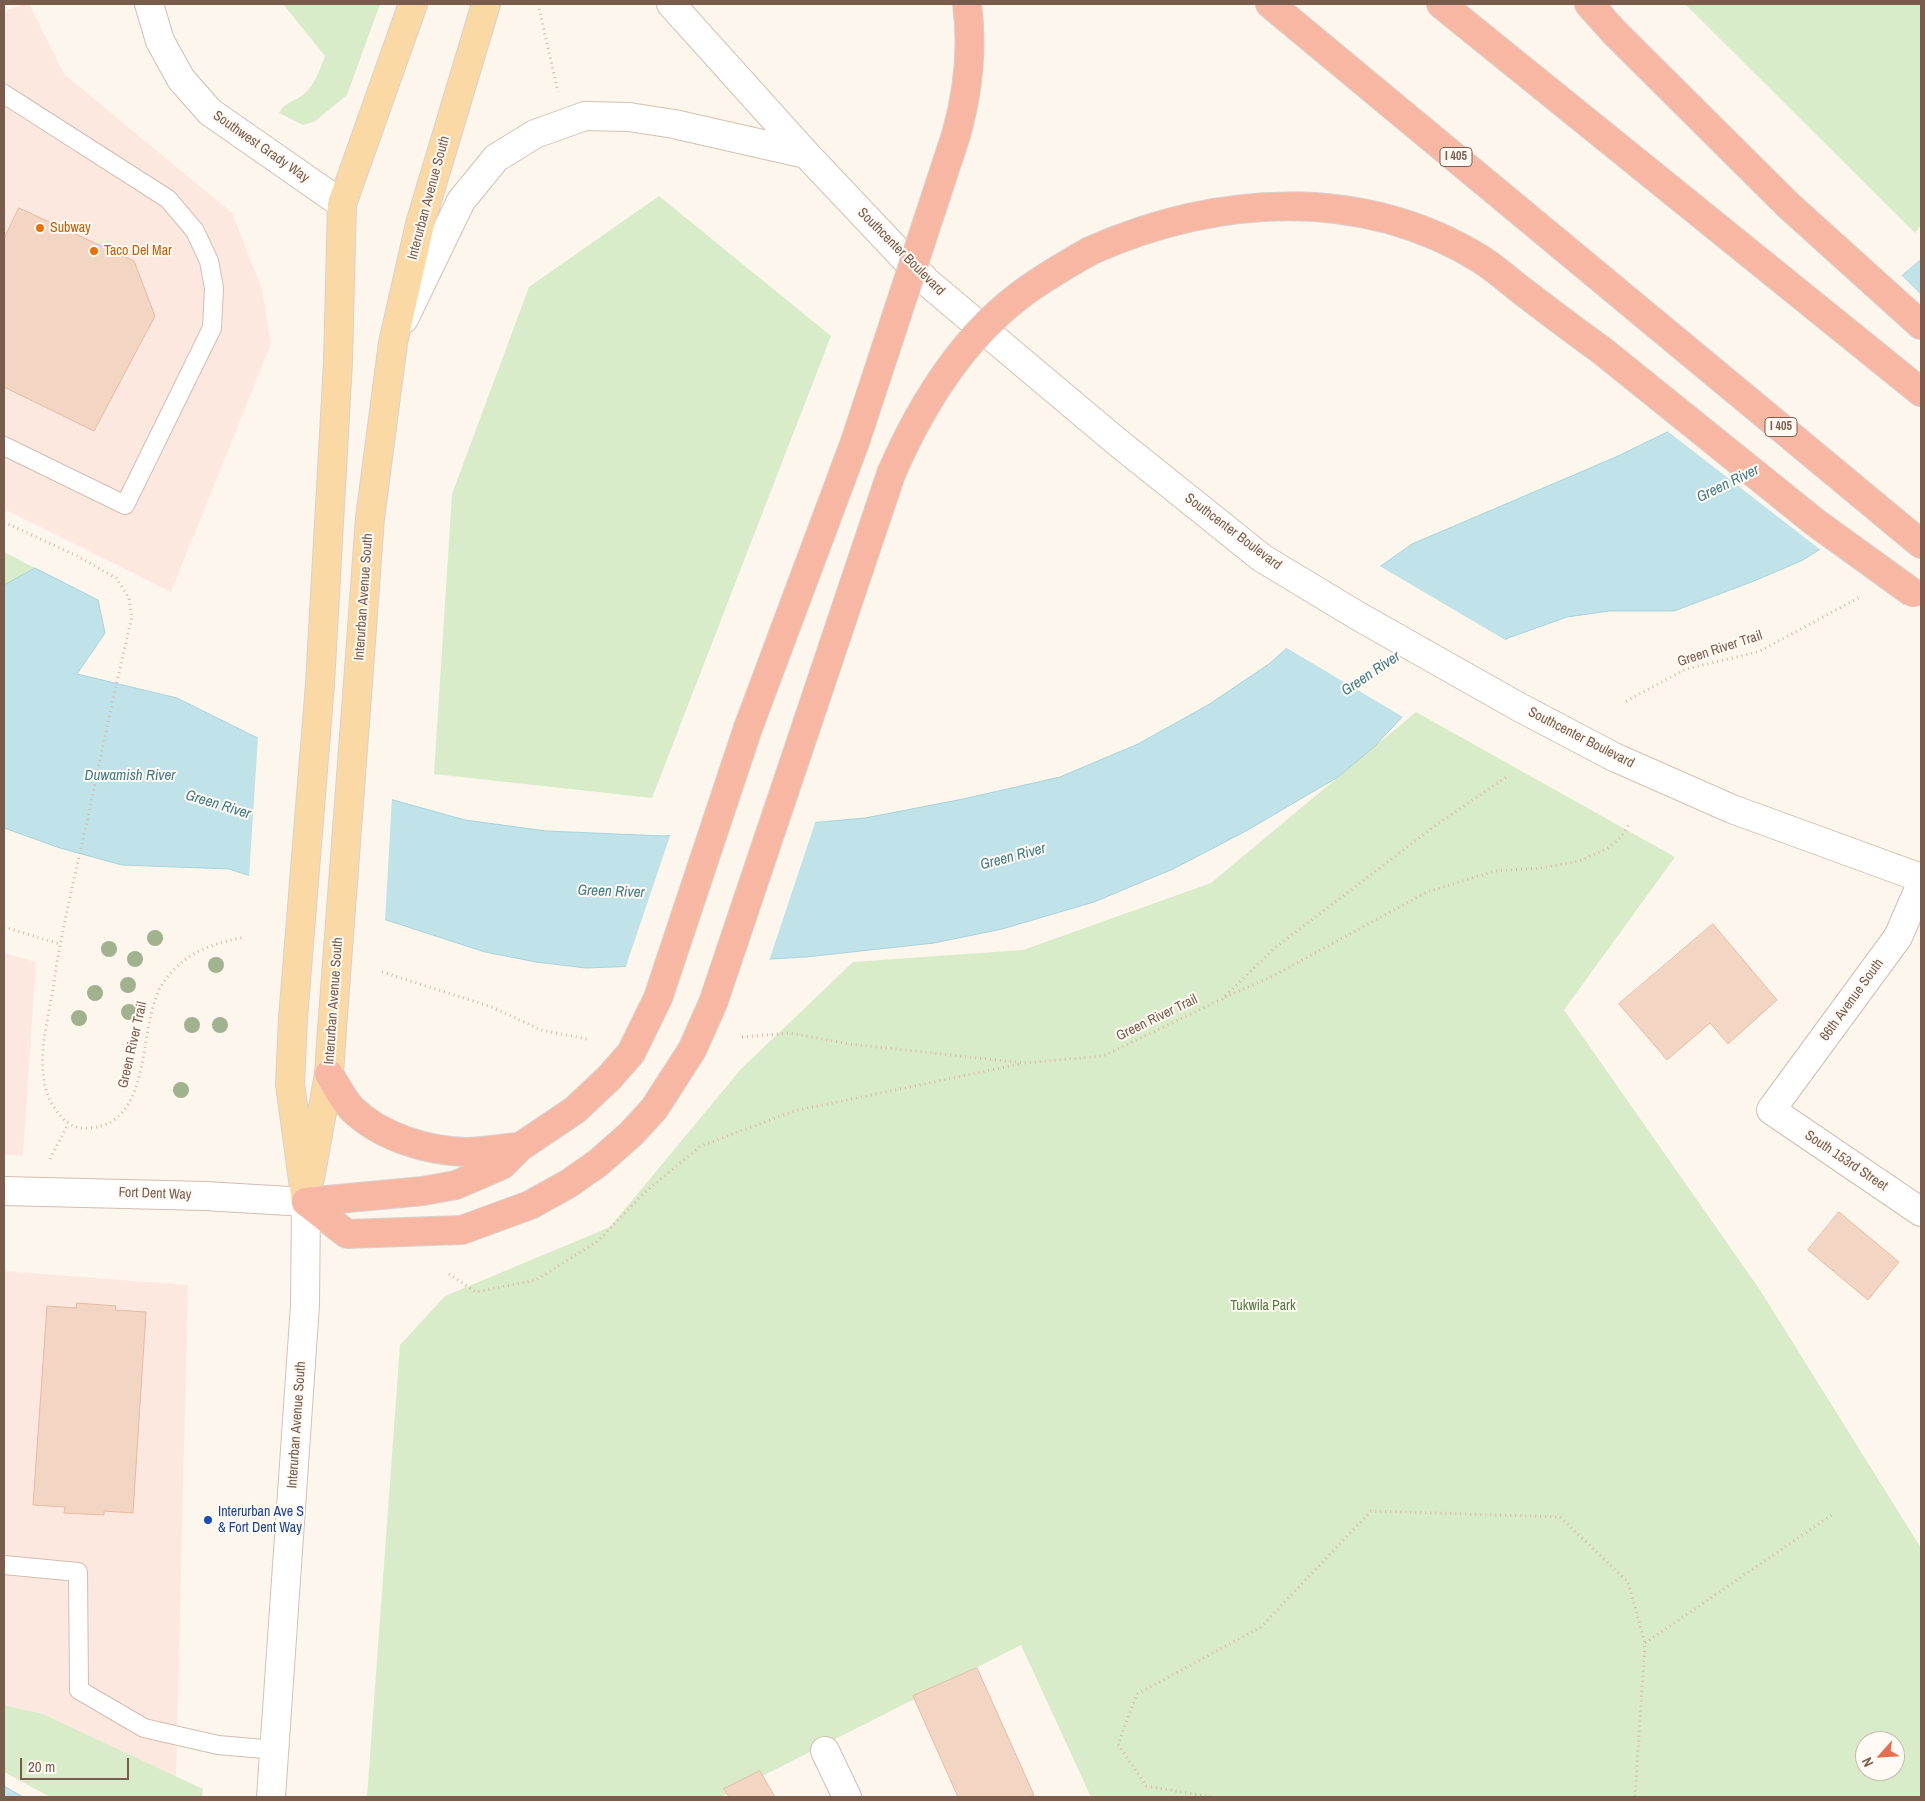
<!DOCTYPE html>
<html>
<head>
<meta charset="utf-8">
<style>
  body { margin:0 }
  #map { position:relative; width:1925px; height:1801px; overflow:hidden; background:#fdf6ec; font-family:"Archivo Narrow",sans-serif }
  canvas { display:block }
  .frame { position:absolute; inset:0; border:5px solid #7a5c4d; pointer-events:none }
  .north { position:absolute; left:1855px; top:1731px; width:50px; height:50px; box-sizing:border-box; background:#fffaf3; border:1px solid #cabbb1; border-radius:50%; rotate:244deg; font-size:14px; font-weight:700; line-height:20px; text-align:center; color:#7a5c4d }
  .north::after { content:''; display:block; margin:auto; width:18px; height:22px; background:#e76f51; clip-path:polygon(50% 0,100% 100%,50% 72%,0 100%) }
  .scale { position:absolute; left:20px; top:1758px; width:109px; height:22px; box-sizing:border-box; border:2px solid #7a5c4d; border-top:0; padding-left:6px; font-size:15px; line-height:18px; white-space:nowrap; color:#7a5c4d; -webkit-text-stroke:4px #fffaf3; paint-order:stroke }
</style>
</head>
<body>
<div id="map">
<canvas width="1925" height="1801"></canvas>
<div class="frame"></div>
<div class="north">N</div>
<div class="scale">20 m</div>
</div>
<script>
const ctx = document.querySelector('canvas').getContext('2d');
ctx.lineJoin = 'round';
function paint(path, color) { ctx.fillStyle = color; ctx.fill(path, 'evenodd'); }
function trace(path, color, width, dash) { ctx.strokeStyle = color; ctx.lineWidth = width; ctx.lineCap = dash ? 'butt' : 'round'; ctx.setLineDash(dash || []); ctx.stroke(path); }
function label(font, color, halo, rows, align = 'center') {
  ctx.font = font + ' "Archivo Narrow",sans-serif'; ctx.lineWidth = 4; ctx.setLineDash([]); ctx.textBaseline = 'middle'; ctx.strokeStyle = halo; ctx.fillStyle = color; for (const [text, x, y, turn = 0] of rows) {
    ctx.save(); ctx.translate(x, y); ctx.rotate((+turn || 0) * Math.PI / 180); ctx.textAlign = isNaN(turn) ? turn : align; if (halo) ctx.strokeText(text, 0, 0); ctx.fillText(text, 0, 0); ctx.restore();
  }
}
paint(new Path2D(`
  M25 4H29L64 74 232 213 262 289 271 344 171 592 4 509V11Z
  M4 953 36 962 23 1155H4Z
  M4 1271 188 1285 176 1777 43 1714 4 1705Z`), '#fde8e0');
paint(new Path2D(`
  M283 4H380L347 95 314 122 303 125 279 113C287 100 293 103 304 94 315 85 320 69 325 56Z
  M1685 4H1921V225L1915 233Z
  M659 196 831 336 652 798 434 774 452 494 529 287Z
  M4 552 35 568 4 585Z
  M1416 712 1675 857 1564 1010 1760 1290 1921 1548V1797H1091L1021 1645 721 1797H367L400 1345 445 1296 610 1227 741 1069 853 962 1023 950 1211 883ZM1865 1741H1895V1771H1865Z
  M4 1705 43 1714 203 1789 202 1797H50L4 1772Z`), '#d8ecc9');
const water = new Path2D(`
  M1921 260V485L1803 560 1754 581 1674 611H1609L1567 617 1508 638 1435 682 1375 746 1338 777 1246 831 1173 869 1094 902 1002 929 934 943 806 957 664 965 586 968 536 962 485 952 229 869 122 865 60 848 4 828V585L35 568 98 600 105 633 77 674 177 698 368 793 465 820 546 831 664 836 865 818 963 799 1060 777 1138 744 1208 705 1269 664 1371 573 1412 544 1616 457 1733 400 1826 339Z
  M4 1786 23 1797H4Z`);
paint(water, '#bfe3e8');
trace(water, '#a5d3da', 1);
paint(new Path2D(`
  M1901 275 1921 295V488L1822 551 1666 430 1731 398 1824 337Z
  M1378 565 1507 641 1436 684 1403 717 1285 647Z
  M258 737 369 791 392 797 385 921 249 878Z
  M816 820 769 961 625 969 671 833Z`), '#fdf6ec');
const building = new Path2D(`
  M19 208 134 261 155 316 94 431 4 387V239Z
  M1713 924 1777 1000 1728 1044 1710 1023 1667 1060 1619 1004Z
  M1839 1212 1899 1262 1868 1300 1808 1250Z
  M77 1303 116 1306 115 1310 146 1312 133 1513 104 1511V1515L64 1513 65 1507 33 1505 47 1306 76 1308Z
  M977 1668 1034 1795 1029 1797H958L913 1696Z
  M760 1771 775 1797H729L724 1789Z`);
paint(building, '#f3d5c3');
trace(building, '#e6bba3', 1);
const lane = new Path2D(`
  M4 94 168 199 195 231 209 261 214 288 212 328 125 505 4 446
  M4 1565 78 1572 79 1690 144 1728 218 1745 276 1750`);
const street = new Path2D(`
  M149 4 160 41 181 79 210 112 342 204
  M1921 884 1898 937 1771 1110 1921 1212
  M4 1191 205 1196 306 1202
  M825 1751 847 1797`);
const secondary = new Path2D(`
  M671 4 806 154 927 282 1116 441 1262 558 1358 616
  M404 319 461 201 496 158 535 134 585 116 629 117 674 124 806 154
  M1614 757 1732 809 1921 878
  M271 1797 305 1305 306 1202`);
const primary = new Path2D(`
  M320 684 338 362 342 204 413 4
  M357 696 370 518 393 343 420 224 486 4
  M293 1018 290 1084 306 1202
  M310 1178 329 1074 332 1029`);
const highway = new Path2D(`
  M1270 4 1921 544
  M1441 4 1921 392
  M1589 4 1614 32 1788 205 1921 325
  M956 135C968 92 973 48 967 4
  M1090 251C1216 195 1361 185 1482 260 1496 269 1508 280 1521 290 1547 310 1573 330 1600 349
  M808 721 891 474
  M748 728 855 442
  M329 1074C336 1085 343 1100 352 1109 381 1137 427 1151 466 1152 484 1152 502 1148 520 1147
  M306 1202 347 1234 462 1230 530 1205 568 1184 598 1163 631 1134 654 1109 674 1078
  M306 1202 423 1191 456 1185 502 1165 520 1147 575 1110 609 1078`);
trace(lane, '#d1beb0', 20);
trace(street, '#d1beb0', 30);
trace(secondary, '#d6c0b0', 30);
trace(primary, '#dad1cd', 30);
trace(highway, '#dad1cd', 30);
trace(new Path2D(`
  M538 4 558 92
  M4 522 79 557 116 578 129 598 132 617C116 683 102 750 88 817 76 872 62 927 54 982 49 1019 31 1073 54 1107 63 1121 73 1130 90 1128 157 1122 135 1020 165 980 187 951 212 944 245 937
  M1626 701 1686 669 1758 652 1862 596
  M4 927 60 944
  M382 972 492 1007 541 1030 587 1039
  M1225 997 1271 977 1427 892 1495 871 1541 868 1580 861 1608 848 1620 838 1630 823
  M742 1037 790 1033 850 1044 1024 1063 1103 1056 1222 999 1276 947 1436 825 1508 776
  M50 1159 68 1124
  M449 1274 476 1292 536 1280 598 1241 646 1191 701 1146 794 1111 1020 1064
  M1645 1643 1833 1514
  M1211 1797 1146 1786 1118 1744 1137 1694 1261 1627 1371 1511 1560 1517 1628 1582 1645 1643 1635 1797`), '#d9b8a5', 3, [1, 4]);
trace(lane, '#fff', 18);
trace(street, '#fff', 28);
trace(secondary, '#fff', 28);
trace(primary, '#fbd9a5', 28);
trace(highway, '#f7b7a3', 28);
const secondaryBridge = new Path2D(`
  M1358 616 1519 707 1614 757`);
const primaryBridge = new Path2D(`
  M293 1018 320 684
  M332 1029 357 696`);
const highwayBridge = new Path2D(`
  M1600 349 1816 523 1913 593
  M855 442 956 135
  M891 474C920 407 960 341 1019 296 1041 279 1066 265 1090 251
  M609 1078 631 1053 658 998 748 728
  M674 1078 692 1050 713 1003 808 721`);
trace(secondaryBridge, '#d6c0b0', 30, []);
trace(primaryBridge, '#dad1cd', 30, []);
trace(highwayBridge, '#dad1cd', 30, []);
trace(secondaryBridge, '#fff', 28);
trace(primaryBridge, '#fbd9a5', 28);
trace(highwayBridge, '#f7b7a3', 28);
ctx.fillStyle = '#a0b28e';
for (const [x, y] of [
  [155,938],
  [109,949],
  [135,959],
  [216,965],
  [128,985],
  [95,993],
  [129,1012],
  [79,1018],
  [192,1025],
  [220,1025],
  [181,1090]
]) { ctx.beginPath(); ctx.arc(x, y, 8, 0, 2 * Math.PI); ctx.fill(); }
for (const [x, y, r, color] of [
  [40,228,5,"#e8710a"],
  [94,251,5,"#e8710a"],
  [208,1520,5,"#1a4fb4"]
]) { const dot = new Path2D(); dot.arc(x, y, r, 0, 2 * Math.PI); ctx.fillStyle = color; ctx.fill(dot); trace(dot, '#fffaf3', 2); }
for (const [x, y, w] of [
  [1456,157,32],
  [1781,427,32]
]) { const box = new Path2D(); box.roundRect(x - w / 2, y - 9.5, w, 19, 4); ctx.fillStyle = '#fffaf3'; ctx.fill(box); trace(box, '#7a5c4d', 1); }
label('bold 12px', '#7a5c4d', null, [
  ["I 405",1456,157],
  ["I 405",1781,427]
]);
label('14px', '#7a5c4d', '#fffaf3', [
  ["Southwest Grady Way",261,147,35],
  ["Interurban Avenue South",429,198,-75],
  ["Southcenter Boulevard",901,252,45],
  ["Southcenter Boulevard",1233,532,37],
  ["Interurban Avenue South",364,597,-86],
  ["Green River Trail",1720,649,-18],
  ["Southcenter Boulevard",1581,738,27],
  ["66th Avenue South",1852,1000,-54],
  ["Interurban Avenue South",334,1001,-86],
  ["Green River Trail",1157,1018,-26],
  ["Green River Trail",133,1045,-77],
  ["South 153rd Street",1846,1161,34],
  ["Fort Dent Way",155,1194,2],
  ["Interurban Avenue South",297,1425,-86]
]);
label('14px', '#c56008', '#fffaf3', [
  ["Subway",50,228],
  ["Taco Del Mar",104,251]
], 'left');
label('14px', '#537a41', '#fffaf3', [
  ["Tukwila Park",1263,1306]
]);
label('14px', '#164399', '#fffaf3', [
  ["Interurban Ave S",218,1512],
  ["& Fort Dent Way",218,1528]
], 'left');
label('italic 15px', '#437c86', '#fffaf3', [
  ["Green River",1728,484,-26],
  ["Green River",1371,674,-34],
  ["Duwamish River",130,776],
  ["Green River",218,805,17],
  ["Green River",1013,857,-15],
  ["Green River",611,892,2]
]);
</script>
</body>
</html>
